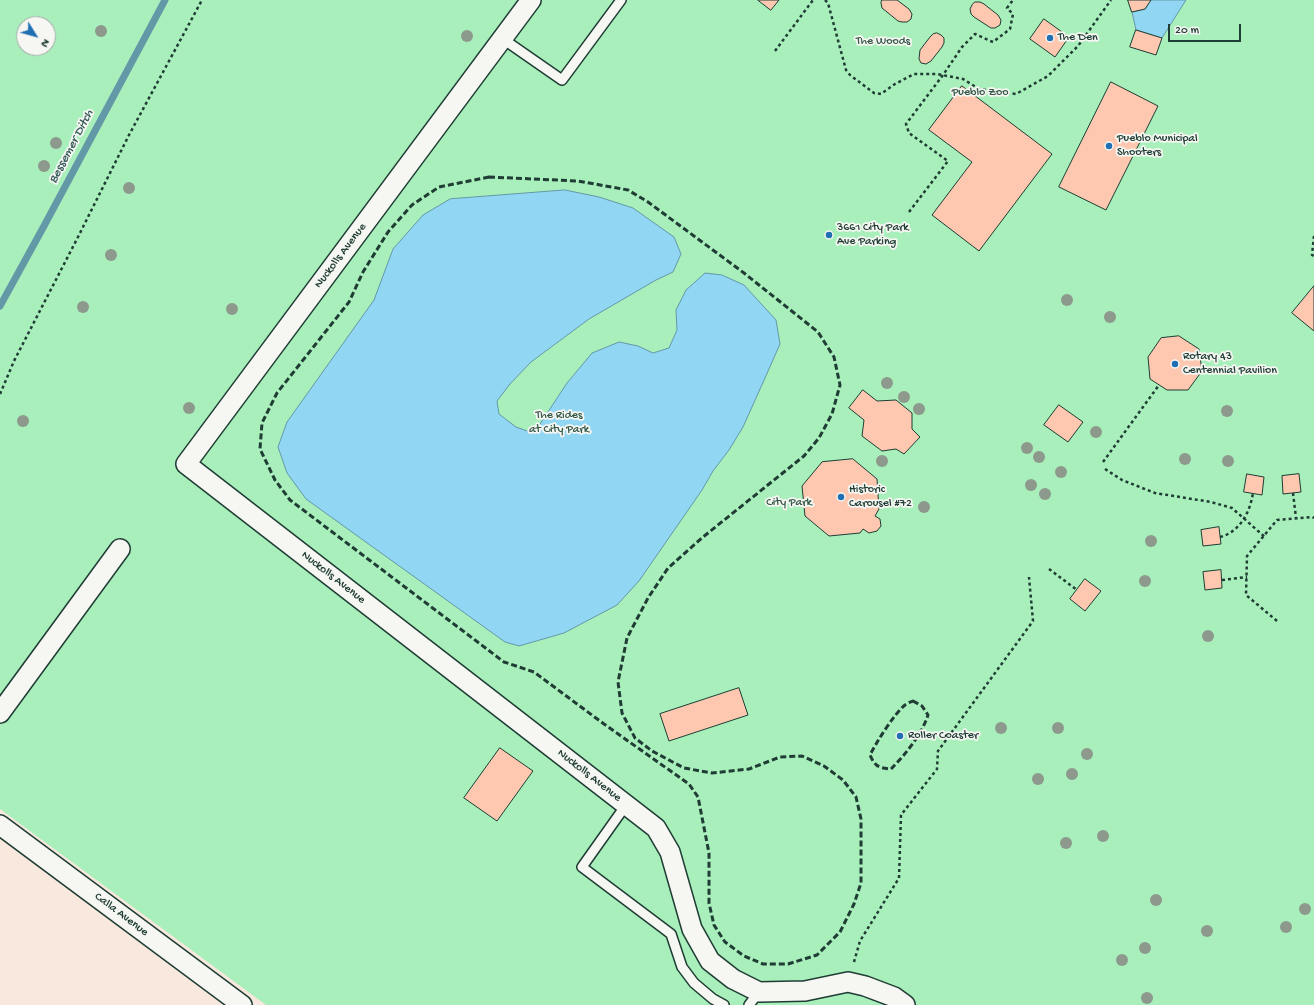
<!DOCTYPE html>
<html>
<head>
<meta charset="utf-8">
<style>
  body { margin:0 }
  #map { position:relative; width:1314px; height:1005px; overflow:hidden; background:#f8e8de; font-family:"Gochi Hand",sans-serif }
  canvas { display:block }
  .north { position:absolute; left:16px; top:16px; width:40px; height:40px; box-sizing:border-box; background:#f6f6f2; border:1px solid #a0aca6; border-radius:50%; rotate:127deg; font-size:11px; font-weight:700; line-height:16px; text-align:center; color:#1f3d34 }
  .north::after { content:''; display:block; margin:auto; width:14px; height:18px; background:#1f6fb2; clip-path:polygon(50% 0,100% 100%,50% 72%,0 100%) }
  .scale { position:absolute; left:1168px; top:24px; width:73px; height:18px; box-sizing:border-box; border:2px solid #1f3d34; border-top:0; padding-left:5px; font-size:12px; line-height:14px; white-space:nowrap; color:#1f3d34; -webkit-text-stroke:3px #f6f6f2; paint-order:stroke }
</style>
</head>
<body>
<div id="map">
<canvas width="1314" height="1005"></canvas>
<div class="north">N</div>
<div class="scale">20 m</div>
</div>
<script>
const ctx = document.querySelector('canvas').getContext('2d');
ctx.lineJoin = 'round';
function paint(path, color) { ctx.fillStyle = color; ctx.fill(path, 'evenodd'); }
function trace(path, color, width, dash) { ctx.strokeStyle = color; ctx.lineWidth = width; ctx.lineCap = dash ? 'butt' : 'round'; ctx.setLineDash(dash || []); ctx.stroke(path); }
function label(font, color, halo, rows, align = 'center') {
  ctx.font = font + ' "Gochi Hand",sans-serif'; ctx.lineWidth = 3.5; ctx.setLineDash([]); ctx.textBaseline = 'middle'; ctx.strokeStyle = halo; ctx.fillStyle = color; for (const [text, x, y, turn = 0] of rows) {
    ctx.save(); ctx.translate(x, y); ctx.rotate((+turn || 0) * Math.PI / 180); ctx.textAlign = isNaN(turn) ? turn : align; if (halo) ctx.strokeText(text, 0, 0); ctx.fillText(text, 0, 0); ctx.restore();
  }
}
paint(new Path2D(`
  M0 0H1314V1005H266L0 809ZM24 24H48V48H24Z`), '#a9efbc');
const water = new Path2D(`
  M1151 0H1186L1162 38 1136 30 1132 12 1145 9Z
  M565 190 599 197 633 208 674 237 681 254 673 272 656 280 589 319 531 362 510 384 497 401 499 414 516 427 530 432 540 424 567 383 592 353 619 342 638 346 653 353 669 348 677 330 676 310 686 290 705 273 722 275 744 285 776 320 780 344 765 378 743 427 729 450 713 471 702 490 639 581 617 605 564 633 519 646 505 642 306 499 287 473 278 447 287 422 374 300 393 249 423 215 450 199Z`);
paint(water, '#91d6f3');
trace(water, '#6399a7', 1);
trace(new Path2D(`
  M0 306 44 226 165 0`), '#6399a7', 7);
const building = new Path2D(`
  M758 0H779L771 10Z
  M882 0H897L909 9 912 14 911 19 907 22H902L898 21 882 8 881 3Z
  M1128 0H1151L1145 9 1132 12Z
  M975 2H980L984 4 998 15 1001 20 1000 25 995 28H991L974 17 971 14 970 9 972 5Z
  M1044 19 1069 37 1055 57 1030 39Z
  M1136 30 1162 38 1156 55 1130 47Z
  M937 33 941 35 944 38V43L942 47 931 61 926 64 921 63 919 59 920 50 930 37 933 34Z
  M1111 82 1158 106 1106 210 1059 187Z
  M962 86 1052 154 979 251 932 215 972 162 929 130Z
  M1314 286V331L1292 313Z
  M1179 336 1199 349 1202 371 1188 390H1167L1150 379 1148 357 1161 338Z
  M863 390 877 401 896 400 912 413V429L920 437 904 454 896 449 882 451 862 436 864 420 849 408Z
  M1059 405 1083 422 1068 442 1044 425Z
  M853 459 877 479 879 509 875 516 880 519 881 526 877 531 869 533 863 529 860 533 829 536 805 516 802 486 822 462Z
  M1247 474 1264 477 1262 495 1244 492Z
  M1299 474 1301 492 1283 494 1282 476Z
  M1219 527 1221 544 1203 546 1201 530Z
  M1221 570 1222 588 1205 590 1203 572Z
  M1085 579 1101 591 1085 611 1070 599Z
  M739 688 748 715 669 741 660 714Z
  M500 748 533 771 497 821 464 798Z`);
paint(building, '#fec8b0');
trace(building, '#1f3d34', 1);
const lane = new Path2D(`
  M503 39 562 80 621 0
  M626 805 582 867 671 934 682 967 694 983 713 999 724 1005
  M749 1005 759 992`);
const street = new Path2D(`
  M531 0 186 464 656 828 670 852 692 929 710 961 733 979 759 992 805 991 848 982 865 986 894 997 905 1005
  M0 713 120 549
  M0 825 242 1005`);
trace(lane, '#1f3d34', 12);
trace(street, '#1f3d34', 22);
trace(new Path2D(`
  M825 0 828 3 846 70 850 75 874 93 881 94 895 84 914 74H937L963 79 979 89 1016 94 1048 76 1078 46 1111 0
  M775 51 813 0
  M909 212 948 161 909 133 906 124 943 75 962 47 975 34 993 42 1010 29 1013 14 1007 8 1013 0
  M1314 236 1312 255 1314 256
  M0 394 14 361 78 237 129 135 202 0
  M1103 462 1159 385
  M1105 469 1122 480 1155 493 1211 502 1232 508 1266 538
  M1293 493 1296 518
  M1220 537C1240 532 1250 512 1253 493
  M1049 569 1077 590
  M1222 580 1247 577
  M1277 621 1246 595 1247 556 1277 520 1312 517 1314 518
  M854 962 860 941 899 878 901 815 937 769 938 751 1033 621 1029 577`), '#1f3d34', 2.5, [3, 3]);
trace(lane, '#f6f6f2', 9);
trace(street, '#f6f6f2', 19);
trace(new Path2D(`
  M489 177 578 181 628 190 648 202 744 273 818 332 834 357 840 385 832 414 819 438 804 456 703 537 668 568 648 598 627 638 618 682 622 713 635 738 652 751 684 768 712 773 749 769 780 757 802 756 824 766 843 780 856 797 861 819V883L854 904 840 932 817 955 788 964H763L744 956 725 942 714 925 709 903V853L698 797 689 784 604 724 534 672 504 662 290 500 275 480 260 449 262 423 277 393 349 302 363 272 388 232 412 205 439 187Z
  M913 701 922 706 928 715C922 734 905 755 891 769 878 768 875 766 870 755 876 743 894 714 905 705 907 703 911 702 913 701Z`), '#1f3d34', 3, [6, 3]);
ctx.fillStyle = '#8c998c';
for (const [x, y] of [
  [101,31],
  [467,36],
  [56,143],
  [44,166],
  [129,188],
  [111,255],
  [1067,300],
  [83,307],
  [232,309],
  [1110,317],
  [887,383],
  [904,397],
  [189,408],
  [919,409],
  [1227,411],
  [23,421],
  [1096,432],
  [1027,448],
  [1039,457],
  [1185,459],
  [882,461],
  [1228,461],
  [1061,472],
  [1031,485],
  [1045,494],
  [924,507],
  [1151,541],
  [1145,581],
  [1208,636],
  [1001,728],
  [1058,728],
  [1087,754],
  [1072,774],
  [1038,779],
  [1103,836],
  [1066,843],
  [1156,900],
  [1305,909],
  [1286,927],
  [1207,931],
  [1145,948],
  [1122,960],
  [1147,998]
]) { ctx.beginPath(); ctx.arc(x, y, 6, 0, 2 * Math.PI); ctx.fill(); }
for (const [x, y, r, color] of [
  [1050,38,4,"#1f6fb2"],
  [1109,146,4,"#1f6fb2"],
  [829,235,4,"#1f6fb2"],
  [1175,364,4,"#1f6fb2"],
  [841,497,4,"#1f6fb2"],
  [900,736,4,"#1f6fb2"]
]) { const dot = new Path2D(); dot.arc(x, y, r, 0, 2 * Math.PI); ctx.fillStyle = color; ctx.fill(dot); trace(dot, '#f6f6f2', 1.5); }
label('12px', '#1f3d34', '#f6f6f2', [
  ["The Den",1058,38],
  ["Pueblo Municipal",1117,139],
  ["Shooters",1117,153],
  ["3661 City Park",837,228],
  ["Ave Parking",837,242],
  ["Rotary 43",1183,357],
  ["Centennial Pavilion",1183,371],
  ["Historic",849,490],
  ["Carousel #72",849,504],
  ["Roller Coaster",908,736]
], 'left');
label('12px', '#345848', '#f6f6f2', [
  ["The Woods",883,42],
  ["Pueblo Zoo",980,93],
  ["The Rides",559,416],
  ["at City Park",559,430],
  ["City Park",789,503]
]);
label('12px', '#1f3d34', '#f6f6f2', [
  ["Nuckolls Avenue",341,256,-53],
  ["Nuckolls Avenue",333,578,38],
  ["Nuckolls Avenue",589,776,38],
  ["Calla Avenue",121,915,37]
]);
label('italic 13px', '#365c5a', '#f6f6f2', [
  ["Bessemer Ditch",72,147,-62]
]);
</script>
</body>
</html>
